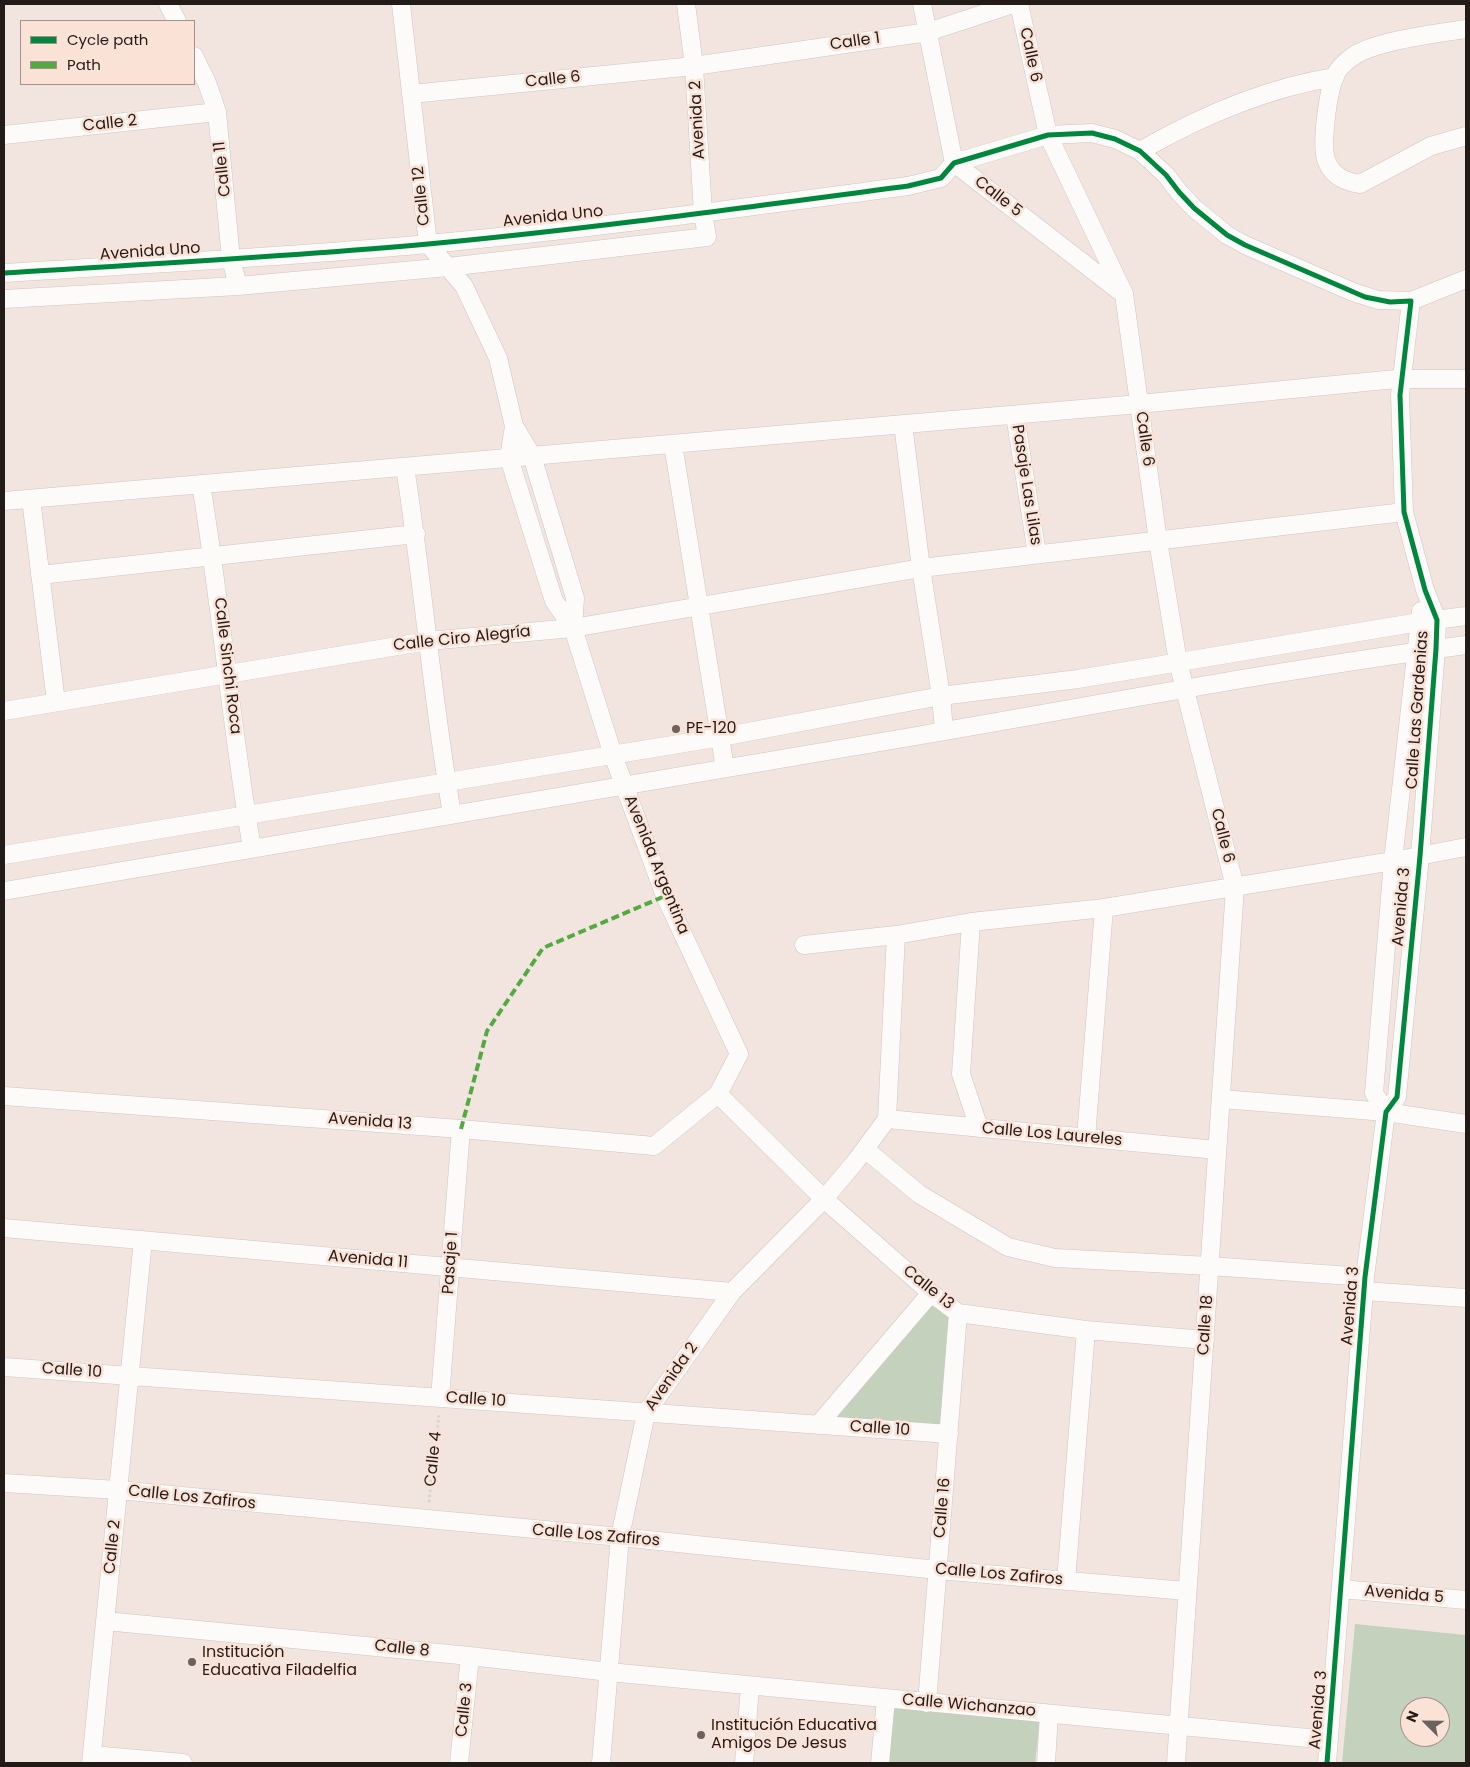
<!DOCTYPE html>
<html>
<head>
<meta charset="utf-8">
<style>
  body { margin:0 }
  #map { position:relative; width:1470px; height:1767px; overflow:hidden; background:#f2e5df; font-family:Poppins,sans-serif }
  canvas { display:block }
  .frame { position:absolute; inset:0; border:5px solid #231b17; pointer-events:none }
  .legend { position:absolute; left:20px; top:20px; width:175px; height:65px; box-sizing:border-box; background:#fae2d7; border:1px solid #a4928a; margin:0; padding:6px 9px; list-style:none; font-size:15px; color:#231b17 }
  .legend li { display:flex; align-items:center; gap:10px; height:25px }
  .legend b { width:25px; border:1px solid #a4928a }
  .north { position:absolute; left:1400px; top:1697px; width:50px; height:50px; box-sizing:border-box; background:#fae2d7; border:1px solid #a4928a; border-radius:50%; rotate:293deg; font-size:14px; font-weight:700; line-height:20px; text-align:center; color:#231b17 }
  .north::after { content:''; display:block; margin:auto; width:18px; height:22px; background:#6b625d; clip-path:polygon(50% 0,100% 100%,50% 72%,0 100%) }
</style>
</head>
<body>
<div id="map">
<canvas width="1470" height="1767"></canvas>
<div class="frame"></div>
<ul class="legend">
<li><b style="height:6px;background:#00873e"></b>Cycle path</li>
<li><b style="height:6px;background:#53a942"></b>Path</li>
</ul>
<div class="north">N</div>
</div>
<script>
const ctx = document.querySelector('canvas').getContext('2d');
ctx.lineJoin = 'round';
function paint(path, color) { ctx.fillStyle = color; ctx.fill(path, 'evenodd'); }
function trace(path, color, width, dash) { ctx.strokeStyle = color; ctx.lineWidth = width; ctx.lineCap = dash ? 'butt' : 'round'; ctx.setLineDash(dash || []); ctx.stroke(path); }
function label(font, color, halo, rows, align = 'center') {
  ctx.font = font + ' Poppins,sans-serif'; ctx.lineWidth = 5; ctx.setLineDash([]); ctx.textBaseline = 'middle'; ctx.strokeStyle = halo; ctx.fillStyle = color; for (const [text, x, y, turn = 0] of rows) {
    ctx.save(); ctx.translate(x, y); ctx.rotate((+turn || 0) * Math.PI / 180); ctx.textAlign = isNaN(turn) ? turn : align; if (halo) ctx.strokeText(text, 0, 0); ctx.fillText(text, 0, 0); ctx.restore();
  }
}
paint(new Path2D(`
  M931 1293 958 1313 949 1434 818 1425Z
  M1355 1624 1466 1635V1763H1342ZM1410 1707H1440V1737H1410Z
  M894 1706 1040 1720 1035 1763H888Z`), '#c4d2bd');
const minor = new Path2D(`
  M168 4 177 21
  M401 4 428 244 464 286 498 358 514 426 532 456 575 598 573 628
  M922 4 954 163 1122 293
  M1019 4 1048 135 1124 294 1158 541 1178 662 1235 887 1176 1763
  M1466 29C1439 33 1373 41 1352 57 1345 62 1338 68 1335 76 1328 92 1320 147 1327 162 1333 177 1346 182 1360 184L1431 146 1466 136
  M194 56 207 83 217 112 231 259 238 286
  M411 94 694 66 928 32 1013 4
  M4 135 217 112
  M1140 151C1201 116 1265 88 1335 77
  M4 273C145 264 287 257 428 244 588 229 748 207 908 186L941 178 954 163 1048 135 1092 133 1115 139 1140 151 1166 175 1179 192 1194 208 1227 235 1245 245 1353 292 1378 300 1411 301 1466 279
  M4 299 238 286 448 267 707 237 703 213 694 66 686 4
  M1015 415 1037 554
  M903 424 921 568 941 696 944 731
  M673 444 725 768
  M405 467C423 582 432 699 452 814
  M201 484C221 605 231 727 252 848
  M31 499 56 702
  M4 501 1139 404 1396 379H1466
  M40 575 416 534
  M4 711 428 641 573 628 921 568 1404 512
  M4 855 721 737 941 696 1078 679 1419 622 1466 616
  M4 891C310 838 616 786 922 735 1103 704 1284 669 1466 645
  M971 922 961 1074 979 1128
  M804 945 896 935 971 922 1104 908 1393 861 1466 847
  M718 1094 824 1199 931 1293 958 1313 1086 1330 1205 1340
  M4 1096 461 1129 654 1146 718 1094 739 1054 665 896 613 755 573 628 554 601 509 458 514 426
  M1221 1099 1386 1112 1466 1124
  M1386 1112 1374 1093 1393 861 1421 611
  M887 1119 1217 1150
  M887 1119 896 935
  M1086 1138 1104 908
  M865 1149 919 1194 1008 1247 1055 1258 1210 1266 1365 1277
  M4 1228 732 1292
  M1364 1291 1466 1298
  M4 1367 949 1434
  M440 1398 461 1129
  M818 1425 931 1293
  M4 1483 118 1490 620 1537 938 1570 1187 1591
  M1066 1581 1086 1330
  M1341 1589 1466 1600
  M105 1621 470 1656 609 1672 1329 1740
  M927 1703 958 1313
  M92 1755 183 1763
  M91 1763 143 1240
  M459 1763 470 1656
  M601 1763 620 1537 646 1413 732 1292 824 1199 856 1161 887 1119
  M744 1763 750 1686
  M880 1763 886 1699
  M1046 1763 1049 1714
  M1327 1763 1365 1277 1386 1112 1397 1097 1420 856 1436 649 1437 620 1425 590 1404 512 1400 395 1411 301`);
trace(minor, '#cec4bf', 19);
trace(new Path2D(`
  M429 1502 439 1414`), '#d8d4d2', 3, [2.5, 2.5]);
trace(minor, '#fdfbfa', 18);
trace(new Path2D(`
  M461 1129 487 1031 543 948 665 896`), '#53a942', 4, [8, 4]);
trace(new Path2D(`
  M4 273C145 264 287 257 428 244 588 229 748 207 908 186L941 178 954 163 1048 135 1092 133 1115 139 1140 151 1166 175 1179 192 1194 208 1227 235 1245 245 1365 297 1390 302 1411 301 1400 395 1404 512 1425 590 1437 620 1436 649 1420 856 1397 1097 1386 1112 1365 1277 1327 1763`), '#00873e', 5);
for (const [x, y, r, color] of [
  [676,729,5,"#6b625d"],
  [192,1662,5,"#6b625d"],
  [701,1735,5,"#6b625d"]
]) { const dot = new Path2D(); dot.arc(x, y, r, 0, 2 * Math.PI); ctx.fillStyle = color; ctx.fill(dot); trace(dot, '#fae2d7', 2); }
label('16px', '#231b17', '#fae2d7', [
  ["Calle 1",855,42,-8],
  ["Calle 6",1030,55,78],
  ["Calle 6",553,80,-6],
  ["Avenida 2",698,120,-93],
  ["Calle 2",110,124,-6],
  ["Calle 11",223,169,-96],
  ["Calle 12",422,196,-96],
  ["Calle 5",998,197,38],
  ["Avenida Uno",553,217,-6],
  ["Avenida Uno",150,252,-4],
  ["Calle 6",1144,439,82],
  ["Pasaje Las Lilas",1026,485,81],
  ["Calle Ciro Alegría",462,639,-6],
  ["Calle Sinchi Roca",227,666,83],
  ["Calle Las Gardenias",1418,710,-86],
  ["Calle 6",1222,836,76],
  ["Avenida Argentina",656,865,68],
  ["Avenida 3",1402,907,-85],
  ["Avenida 13",370,1122,4],
  ["Calle Los Laureles",1052,1135,5],
  ["Avenida 11",368,1260,5],
  ["Pasaje 1",451,1263,-86],
  ["Calle 13",928,1288,39],
  ["Avenida 3",1351,1306,-85],
  ["Calle 18",1206,1325,-86],
  ["Calle 10",72,1371,4],
  ["Avenida 2",672,1377,-55],
  ["Calle 10",476,1400,4],
  ["Calle 10",880,1429,4],
  ["Calle 4",434,1459,-84],
  ["Calle Los Zafiros",192,1498,6],
  ["Calle 16",943,1508,-85],
  ["Calle Los Zafiros",596,1536,5],
  ["Calle 2",113,1547,-84],
  ["Calle Los Zafiros",999,1575,5],
  ["Avenida 5",1404,1595,5],
  ["Calle 8",402,1649,6],
  ["Calle Wichanzao",969,1706,5],
  ["Calle 3",465,1710,-84],
  ["Avenida 3",1319,1710,-85]
]);
label('16px', '#231b17', '#fae2d7', [
  ["PE-120",686,729],
  ["Institución",202,1653],
  ["Educativa Filadelfia",202,1671],
  ["Institución Educativa",711,1726],
  ["Amigos De Jesus",711,1744]
], 'left');
</script>
</body>
</html>
